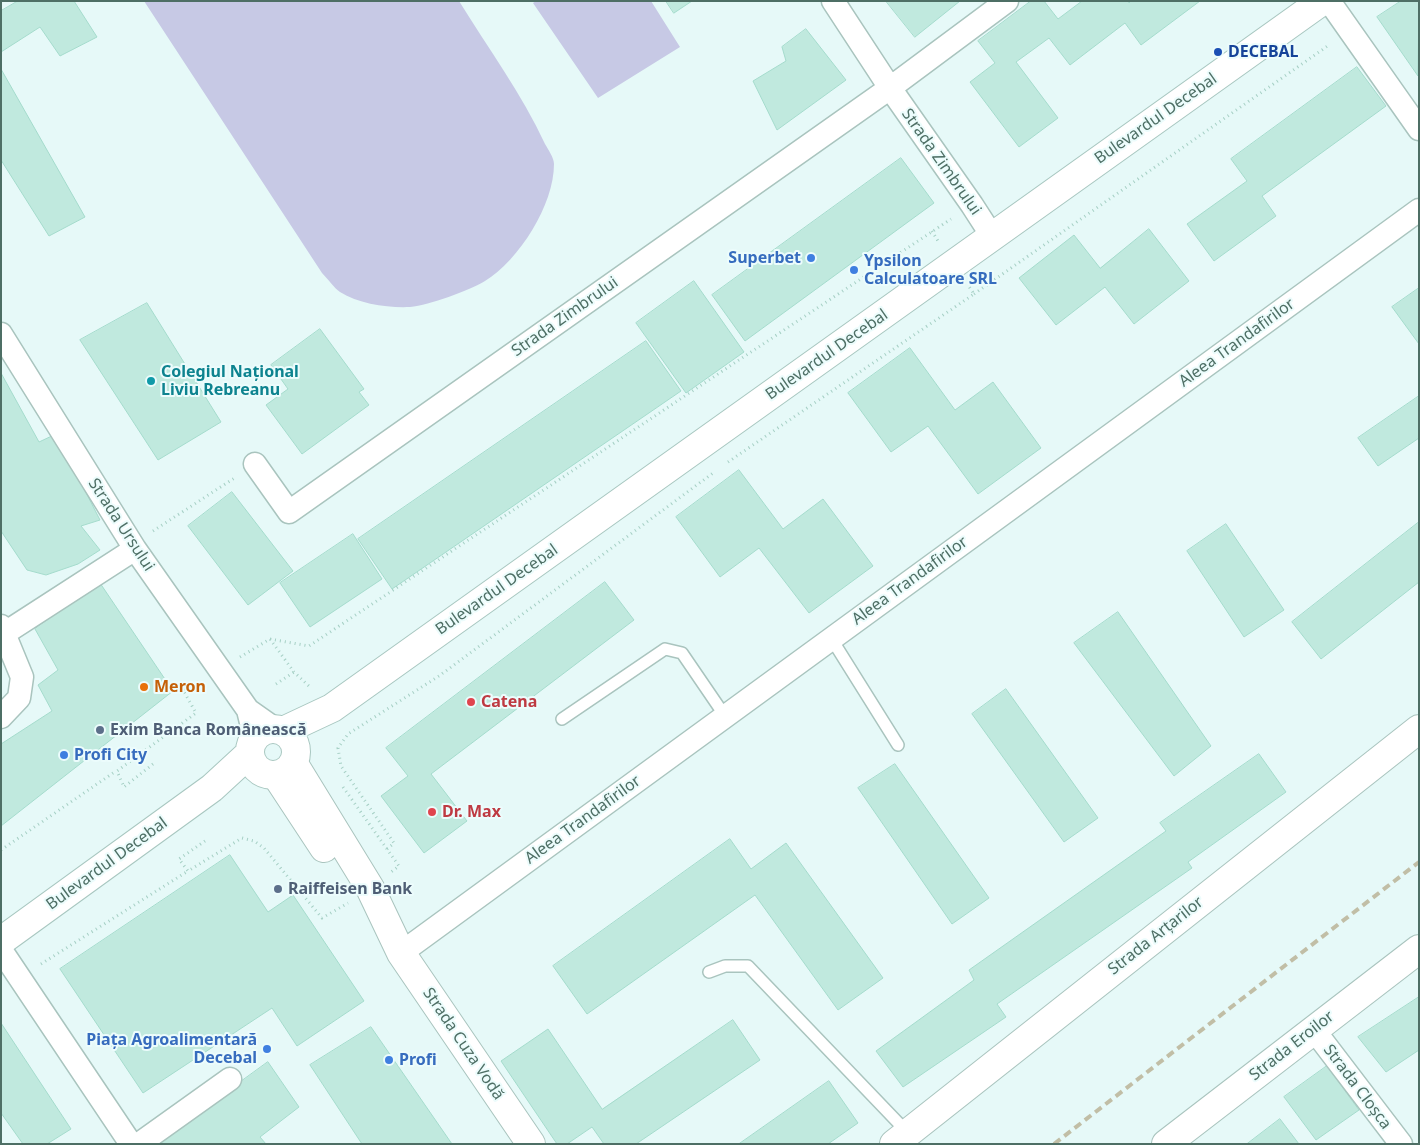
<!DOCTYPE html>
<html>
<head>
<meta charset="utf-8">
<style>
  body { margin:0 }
  #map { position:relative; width:1420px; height:1145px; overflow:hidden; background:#e6f9f8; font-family:"Noto Sans",sans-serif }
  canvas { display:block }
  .frame { position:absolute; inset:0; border:2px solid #4e6f65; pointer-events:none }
</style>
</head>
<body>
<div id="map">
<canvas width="1420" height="1145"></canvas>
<div class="frame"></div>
</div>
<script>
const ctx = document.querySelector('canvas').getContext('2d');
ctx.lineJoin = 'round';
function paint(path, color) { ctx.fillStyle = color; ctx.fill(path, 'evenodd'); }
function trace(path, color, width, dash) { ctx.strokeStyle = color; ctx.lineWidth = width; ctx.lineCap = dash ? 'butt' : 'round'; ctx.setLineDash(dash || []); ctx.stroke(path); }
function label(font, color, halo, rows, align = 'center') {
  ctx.font = font + ' "Noto Sans",sans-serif'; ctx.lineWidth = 4; ctx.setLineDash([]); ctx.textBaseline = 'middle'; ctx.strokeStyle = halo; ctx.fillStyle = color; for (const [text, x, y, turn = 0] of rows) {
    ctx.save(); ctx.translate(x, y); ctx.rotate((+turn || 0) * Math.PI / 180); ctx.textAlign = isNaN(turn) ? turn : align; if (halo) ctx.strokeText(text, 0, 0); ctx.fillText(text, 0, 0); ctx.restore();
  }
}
paint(new Path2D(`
  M144 1H459C488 48 522 94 545 144 548 149 554 158 554 164 554 205 519 260 485 281 468 291 430 305 410 307 388 308 359 304 340 292 334 288 328 279 322 273Z
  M536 1H651L680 47 598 98 533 3Z`), '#c7c9e5');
const building = new Path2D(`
  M18 1H74L97 37 60 56 40 27 1 52V11Z
  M666 1H692L674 13Z
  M886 1H960L915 37Z
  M1031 1H1044L1058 19 1082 1H1128L1129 3 1131 1H1200L1141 45 1125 23 1070 65 1049 38 1016 62 1058 118 1019 147 970 82 995 63 978 41Z
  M1401 1H1419L1418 76 1377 17Z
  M806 29 846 80 777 130 753 81 786 61 782 47Z
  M1357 67 1386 106 1262 196 1276 216 1214 261 1187 224 1247 181 1231 159Z
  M1 69 85 217 49 236 1 160Z
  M901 158 934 203 745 341 712 295Z
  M1149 229 1189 281 1134 324 1105 287 1056 325 1019 278 1074 235 1100 268Z
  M694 281 744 352 686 393 636 323Z
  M1419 288V344L1392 307Z
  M147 303 221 422 158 460 80 340Z
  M320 329 364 389 359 392 369 405 302 454 266 405 288 389 271 365Z
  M646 341 681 391 392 589 358 539Z
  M910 348 955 410 993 382 1041 448 978 494 928 426 891 452 848 393Z
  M1 373 39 442 56 434 100 520 81 526 100 550 78 564 46 575 27 570 1 531Z
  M1419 396V438L1378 466 1358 438Z
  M739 470 783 529 823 499 873 566 809 613 759 548 720 577 676 517Z
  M232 492 293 571 248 605 188 526Z
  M1419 522V582L1321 659 1292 622Z
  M1226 524 1284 610 1244 637 1187 551Z
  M353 534 382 579 310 627 280 583Z
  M605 582 634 620 431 774 467 821 424 853 381 796 408 776 386 748Z
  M100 583 173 691 1 826V744L52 711 38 685 58 670 35 629Z
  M1118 612 1211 746 1174 776 1074 643Z
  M1006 689 1098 818 1064 842 972 714Z
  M1259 754 1286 792 1188 862 1192 868 997 1004 1006 1017 903 1087 876 1051 974 980 969 970 1166 831 1160 823Z
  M895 764 989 898 952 924 858 788Z
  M730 839 751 869 786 843 883 978 838 1010 755 895 587 1014 553 966Z
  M230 855 268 912 293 895 364 1001 297 1046 272 1008 143 1093 60 969Z
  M1419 997V1050L1386 1072 1358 1037Z
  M733 1020 760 1060 636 1144H604L592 1127 567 1144H557L501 1061 548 1029 602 1109Z
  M1 1023 71 1129 47 1144H23L1 1113Z
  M371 1027 452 1144H362L310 1065Z
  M268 1062 299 1107 260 1137 266 1144H159L158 1142Z
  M1327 1066 1359 1110 1316 1140 1284 1097Z
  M829 1081 858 1123 828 1144H739Z
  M1280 1119 1299 1144H1247Z`);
paint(building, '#c0e9de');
trace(building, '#a4dbcc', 1);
const service = new Path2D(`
  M831 638 898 745
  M562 719 665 649 682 653 725 716
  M709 972 725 966H748L908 1133`);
const minor = new Path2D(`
  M833 1 890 88 972 205 992 236
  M1329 1 1419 129
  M1 334 135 549 248 710 275 729
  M255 464 289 512 890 88 1007 1
  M1 626 22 677 19 698 1 717
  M5 633 135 549
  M248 710 255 739
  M1 950 131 1144
  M401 953 1419 210
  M1314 1030 1401 1144
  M139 1144 230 1079`);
const tertiary = new Path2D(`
  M294 764 370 888 401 953 531 1144
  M276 775 324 848
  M894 1144 1419 729
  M1166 1144 1419 949`);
const secondary = new Path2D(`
  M250 752a23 23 0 1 1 46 0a23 23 0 1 1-46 0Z
  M283 731 332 708 1322 1
  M1 941 212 788 250 753`);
trace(service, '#a9c4be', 14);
trace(minor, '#a9c4be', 25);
trace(tertiary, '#a9c4be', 30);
trace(secondary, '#a8c7c0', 30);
trace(new Path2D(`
  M932 231 938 241
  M974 294 1329 45
  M728 462 974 294 968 285
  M153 531 236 477
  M270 639 309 646 951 219
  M240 657 270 639 294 672 311 688
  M276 684 294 672
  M153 764 124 787 117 771 196 713 183 690 198 682
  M343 787 399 866 391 872
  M205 841 179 859 188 871 242 838 254 841 264 848 322 918 348 903
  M387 849 394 843 341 766 338 748 348 734 439 676 713 473
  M1 850 116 771
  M41 964 188 871`), '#a5cfc4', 3, [1, 4]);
trace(service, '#fff', 11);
trace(minor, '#fff', 22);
trace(tertiary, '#fff', 28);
trace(secondary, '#fff', 28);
trace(new Path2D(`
  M1054 1144 1419 862`), '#c1bea6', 4, [8, 5]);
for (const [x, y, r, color] of [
  [1218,52,5,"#1a4fb4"],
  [811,258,5,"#3f7fe0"],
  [854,270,5,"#3f7fe0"],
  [151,381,5,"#0f9aa8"],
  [144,687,5,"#e8710a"],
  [471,702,5,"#e0444e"],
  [100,730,5,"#5c6f8a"],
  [64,755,5,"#3f7fe0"],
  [432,812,5,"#e0444e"],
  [278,889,5,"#5c6f8a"],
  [267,1049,5,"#3f7fe0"],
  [389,1060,5,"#3f7fe0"]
]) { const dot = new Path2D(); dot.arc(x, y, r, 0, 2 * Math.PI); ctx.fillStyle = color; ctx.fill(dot); trace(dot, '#ecfcfc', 2); }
label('bold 16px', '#164399', '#ecfcfc', [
  ["DECEBAL",1228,52]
], 'left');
label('16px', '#4e6f65', '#ecfcfc', [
  ["Bulevardul Decebal",1156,119,-35],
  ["Strada Zimbrului",941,162,55],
  ["Strada Zimbrului",565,317,-35],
  ["Aleea Trandafirilor",1237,343,-36],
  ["Bulevardul Decebal",827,355,-35],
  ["Strada Ursului",121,525,57],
  ["Aleea Trandafirilor",910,581,-36],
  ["Bulevardul Decebal",497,590,-35],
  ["Aleea Trandafirilor",583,820,-36],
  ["Bulevardul Decebal",107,864,-36],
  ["Strada Arțarilor",1156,936,-38],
  ["Strada Cuza Vodă",463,1044,56],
  ["Strada Eroilor",1292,1046,-38],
  ["Strada Cloșca",1357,1087,53]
]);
label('bold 16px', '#366cbe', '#ecfcfc', [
  ["Superbet",801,258,"right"],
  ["Ypsilon",864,261],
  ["Calculatoare SRL",864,279],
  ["Profi City",74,755],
  ["Piața Agroalimentară",257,1040,"right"],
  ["Decebal",257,1058,"right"],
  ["Profi",399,1060]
], 'left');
label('bold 16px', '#0d838f', '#ecfcfc', [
  ["Colegiul Național",161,372],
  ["Liviu Rebreanu",161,390]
], 'left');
label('bold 16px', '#c56008', '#ecfcfc', [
  ["Meron",154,687]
], 'left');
label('bold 16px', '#be3a42', '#ecfcfc', [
  ["Catena",481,702],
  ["Dr. Max",442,812]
], 'left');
label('bold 16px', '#4e5e75', '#ecfcfc', [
  ["Exim Banca Românească",110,730],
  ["Raiffeisen Bank",288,889]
], 'left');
</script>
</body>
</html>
